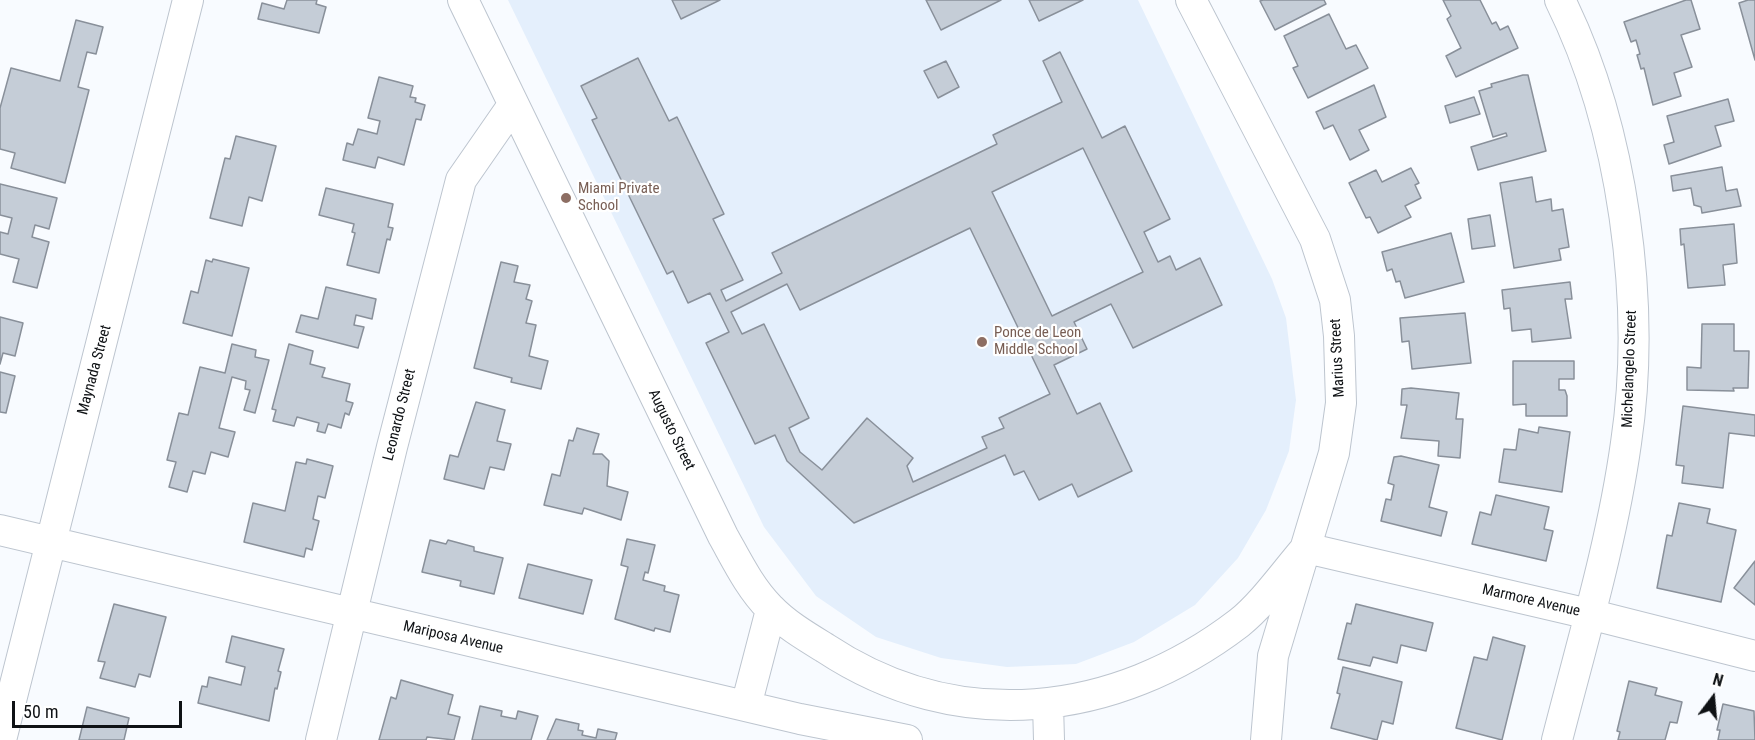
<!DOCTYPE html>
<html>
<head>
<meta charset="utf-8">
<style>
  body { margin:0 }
  #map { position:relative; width:1755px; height:740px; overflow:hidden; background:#f8fbff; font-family:"Roboto Condensed",sans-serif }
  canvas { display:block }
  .north { position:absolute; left:1683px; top:668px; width:60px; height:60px; -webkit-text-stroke:4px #fff; paint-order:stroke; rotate:16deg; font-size:16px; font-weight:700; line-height:24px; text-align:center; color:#0f1215 }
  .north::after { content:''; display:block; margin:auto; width:21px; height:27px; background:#0f1215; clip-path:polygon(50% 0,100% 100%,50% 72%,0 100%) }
  .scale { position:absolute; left:12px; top:701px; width:170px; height:27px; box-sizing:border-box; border:3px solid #0f1215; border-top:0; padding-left:8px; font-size:18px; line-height:21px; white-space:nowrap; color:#0f1215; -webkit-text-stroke:4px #fff; paint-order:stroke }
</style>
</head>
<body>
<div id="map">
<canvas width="1755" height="740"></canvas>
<div class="north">N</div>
<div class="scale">50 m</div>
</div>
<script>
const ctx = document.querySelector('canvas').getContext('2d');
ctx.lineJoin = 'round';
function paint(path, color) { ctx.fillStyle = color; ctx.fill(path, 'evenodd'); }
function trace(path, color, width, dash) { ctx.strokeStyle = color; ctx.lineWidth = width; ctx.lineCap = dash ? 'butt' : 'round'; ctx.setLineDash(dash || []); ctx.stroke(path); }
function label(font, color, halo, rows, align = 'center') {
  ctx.font = font + ' "Roboto Condensed",sans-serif'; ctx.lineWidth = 4.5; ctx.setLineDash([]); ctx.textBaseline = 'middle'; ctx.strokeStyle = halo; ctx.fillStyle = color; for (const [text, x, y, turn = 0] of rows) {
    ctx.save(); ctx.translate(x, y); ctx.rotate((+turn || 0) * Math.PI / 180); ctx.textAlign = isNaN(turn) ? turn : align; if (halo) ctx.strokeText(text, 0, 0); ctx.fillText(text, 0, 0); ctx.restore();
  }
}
paint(new Path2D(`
  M508 0H1138L1272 279 1286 318 1296 400 1289 451 1266 510 1238 558 1195 605 1134 642 1076 664 1007 667 941 658 876 637 816 596 764 527Z`), '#e4effc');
const building = new Path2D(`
  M287 0H317L316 4 326 7 319 33 258 19 262 3 284 9Z
  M672 0H720L681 19Z
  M926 0H1001L941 30Z
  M1029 0H1083L1039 21Z
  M1263 0H1324L1326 4 1275 30 1260 1Z
  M1443 0H1480L1492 24 1496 22 1500 30 1508 26 1518 48 1456 77 1446 56 1461 48 1447 19 1451 16Z
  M1686 0H1691L1700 29 1681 35 1692 67 1674 73 1681 96 1653 105 1644 68 1641 69 1637 55 1640 54 1636 40 1631 42 1624 22Z
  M1748 0H1755V60L1739 3Z
  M1329 14 1346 49 1356 45 1368 68 1308 98 1293 68 1298 66 1284 36Z
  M76 20 103 27 96 54 87 52 78 87 89 90 65 183 11 168 15 153 0 149V108L11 68 60 81Z
  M1060 52 1102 138 1125 126 1170 219 1144 232 1158 262 1170 256 1176 270 1200 258 1222 305 1133 348 1111 304 1074 322 1087 349 1054 365 1077 414 1100 403 1132 471 1078 497 1072 484 1039 500 1024 471 1014 475 1005 455 854 523 787 461 775 435 755 444 706 343 729 332 710 293 688 303 673 271 667 274 592 120 597 118 581 86 638 58 669 121 677 117 724 214 713 219 743 280 721 290 726 301 782 273 772 253 997 144 993 135 1062 102 1043 61ZM1083 148 1143 272 1052 316 992 192ZM970 228 1050 394 999 418 1004 428 982 437 987 448 913 482 907 466 913 458 867 418 822 470 800 452 789 428 809 418 764 324 742 334 731 312 787 284 800 310Z
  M946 61 959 87 938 98 924 71Z
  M1523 75H1528L1546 151 1478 170 1471 147 1507 136 1506 133 1493 137 1479 91 1492 87 1491 84Z
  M379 77 413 86 410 97 416 98 415 102 425 105 421 120 416 119 404 165 378 157 375 168 343 160 347 143 353 145 358 129 377 134 380 121 368 118Z
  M1374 85 1386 117 1359 130 1369 150 1350 160 1333 125 1324 129 1316 112Z
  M1474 97 1480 114 1450 123 1445 106Z
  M1728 99 1734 121 1715 126 1721 146 1669 164 1664 145 1674 142 1667 116Z
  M236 136 276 146 262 201 249 197 242 226 210 218 225 158 230 159Z
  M1722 167 1726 191 1737 189 1741 206 1702 213 1701 207 1694 205 1691 188 1673 191 1671 176Z
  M1411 168 1419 183 1415 185 1421 198 1405 206 1411 217 1378 233 1370 217 1366 218 1349 183 1376 170 1382 182Z
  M1532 177 1536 202 1551 199 1552 211 1563 209 1569 247 1559 249 1561 260 1514 268 1500 183Z
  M0 184 57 198 49 229 35 225 32 237 49 242 37 288 13 282 19 259 0 254V232L8 234 12 218 0 215Z
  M326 188 393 204 388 227 393 228 390 240 387 239 379 273 347 265 355 233 352 232 354 224 319 215Z
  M1490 215 1495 246 1472 249 1468 219Z
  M1734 224 1737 263 1723 265 1725 285 1688 288 1684 244 1681 245 1680 229Z
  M1451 233 1464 282 1405 298 1400 281 1396 282 1392 269 1387 271 1382 252Z
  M213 259 249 268 232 336 183 323 191 291 198 293 206 260 212 262Z
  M501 262 518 266 514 282 530 285 526 299 532 301 526 323 536 325 529 356 548 361 541 389 511 382 512 378 474 368Z
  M1570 282 1572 299H1565L1571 338 1532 342 1531 329 1512 331 1510 308 1504 309 1502 290Z
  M326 287 376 299 372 319 356 315 354 325 364 327 358 348 296 332 301 315 318 319Z
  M1465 313 1471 363 1412 369 1409 341 1402 342 1400 318Z
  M0 317 23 323 15 356 3 353 0 364Z
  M1702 324H1734V351H1749L1748 388H1733L1734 391 1687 390V367L1701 368Z
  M232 344 256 350 255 357 269 360 255 413 244 410 250 390 245 389 246 381 232 377 219 428 235 432 228 457 211 452 205 474 193 471 187 492 169 487 176 462 167 460 179 413 188 415 200 367 225 373Z
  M289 344 313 351 310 364 325 368 322 377 350 384 346 401 353 403 349 415 345 413 341 428 328 424 325 433 317 431 319 423 297 417 294 426 273 421 276 410 272 409Z
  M1513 361H1574V379H1559V390H1565L1567 396V416H1526V404L1513 405Z
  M0 372 15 376 6 413 0 412Z
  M1411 388 1459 393 1456 419H1463L1460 458 1438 456 1439 441 1401 438 1407 405H1401L1402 389Z
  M476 402 505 410 497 441 511 444 504 470 490 467 484 489 444 479 450 455 458 457Z
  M1683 406 1755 415V436L1729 433 1723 488 1682 483 1684 466 1676 465Z
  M1539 427 1570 432 1562 492 1499 482 1504 449 1516 450 1519 429 1538 433Z
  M577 428 599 434 593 454H602L609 461 607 486 628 492 621 520 584 508 582 514 544 505 552 474 560 476 569 440 573 441Z
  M1401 456 1439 465 1429 507 1447 512 1441 536 1381 521 1386 499 1391 500 1394 485 1388 483 1394 457Z
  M307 459 333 466 325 498 318 496 313 519 319 521 312 550 306 548 304 557 244 542 253 503 285 511 296 462 306 464Z
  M1496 495 1549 507 1544 529 1553 531 1546 561 1472 544 1480 512 1491 515Z
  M1679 503 1710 509 1707 523 1736 530 1721 602 1657 588 1667 535 1672 536Z
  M627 539 655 545 648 573 645 572 643 580 665 586 664 591 679 595 670 632 655 628 654 631 615 619 628 567 621 565Z
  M430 540 446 544 448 540 474 547V551L503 558 494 594 460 586 461 581 422 572Z
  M1755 561V605L1734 588Z
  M528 564 592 580 583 614 519 598Z
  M114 604 166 617 150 677 139 674 135 687 100 678 105 662 98 661Z
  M1356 604 1433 623 1426 651 1401 645 1397 663 1373 657 1370 666 1338 659 1347 623 1351 624Z
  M232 636 284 649 278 671 281 672 277 689 275 688 269 721 198 703 202 686 207 687 209 677 241 685 245 667 226 662Z
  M1493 637 1525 646 1502 740 1456 728 1474 657 1487 660Z
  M1343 667 1402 682 1393 724 1382 721 1377 740 1331 728 1340 694 1337 693Z
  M401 680 453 695 448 714 460 717 454 740 427 737 426 740H379L391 697 396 699Z
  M1629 681 1657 688 1655 695 1682 702 1677 723 1670 722 1665 740H1618L1620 732 1617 731Z
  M1723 704 1754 711 1755 740H1718L1720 730H1717Z
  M480 706 502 711 501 716 516 719 518 711 538 716 531 740H472Z
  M87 707 129 718 124 740H79Z
  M556 719 579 724 578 730 583 731 582 735 596 738 598 729 617 733 615 740H547Z`);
paint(building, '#c5cdd7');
trace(building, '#89909a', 1.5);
const minor = new Path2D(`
  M463 0 723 536C737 561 750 588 770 608 785 624 807 637 825 648 958 736 1115 718 1239 623 1263 604 1286 571 1306 548
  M1191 0 1315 239 1335 300 1339 336 1341 403 1334 453 1273 656 1266 740
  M0 530 800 719 907 740
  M1306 548 1589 614 1755 656
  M1048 704 1049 740
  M746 706 771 610
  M1 740 188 0
  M321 740 392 447 461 180 513 105
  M1557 740C1582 642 1612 543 1626 443 1647 303 1623 127 1560 0`);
trace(minor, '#bdc5cf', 32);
trace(minor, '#fff', 30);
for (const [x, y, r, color] of [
  [566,198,6,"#8d6e63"],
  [982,342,6,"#8d6e63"]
]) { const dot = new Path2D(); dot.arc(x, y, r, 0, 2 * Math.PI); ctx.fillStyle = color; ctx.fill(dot); trace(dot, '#fff', 2); }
label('15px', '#785e54', '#fff', [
  ["Miami Private",578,189],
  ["School",578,206],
  ["Ponce de Leon",994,333],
  ["Middle School",994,350]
], 'left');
label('15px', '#0f1215', '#fff', [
  ["Marius Street",1338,358,-93],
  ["Michelangelo Street",1630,369,-88],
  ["Maynada Street",95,370,-75],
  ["Leonardo Street",400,415,-76],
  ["Augusto Street",671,430,64],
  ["Marmore Avenue",1531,601,13],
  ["Mariposa Avenue",453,638,13]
]);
</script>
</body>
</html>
